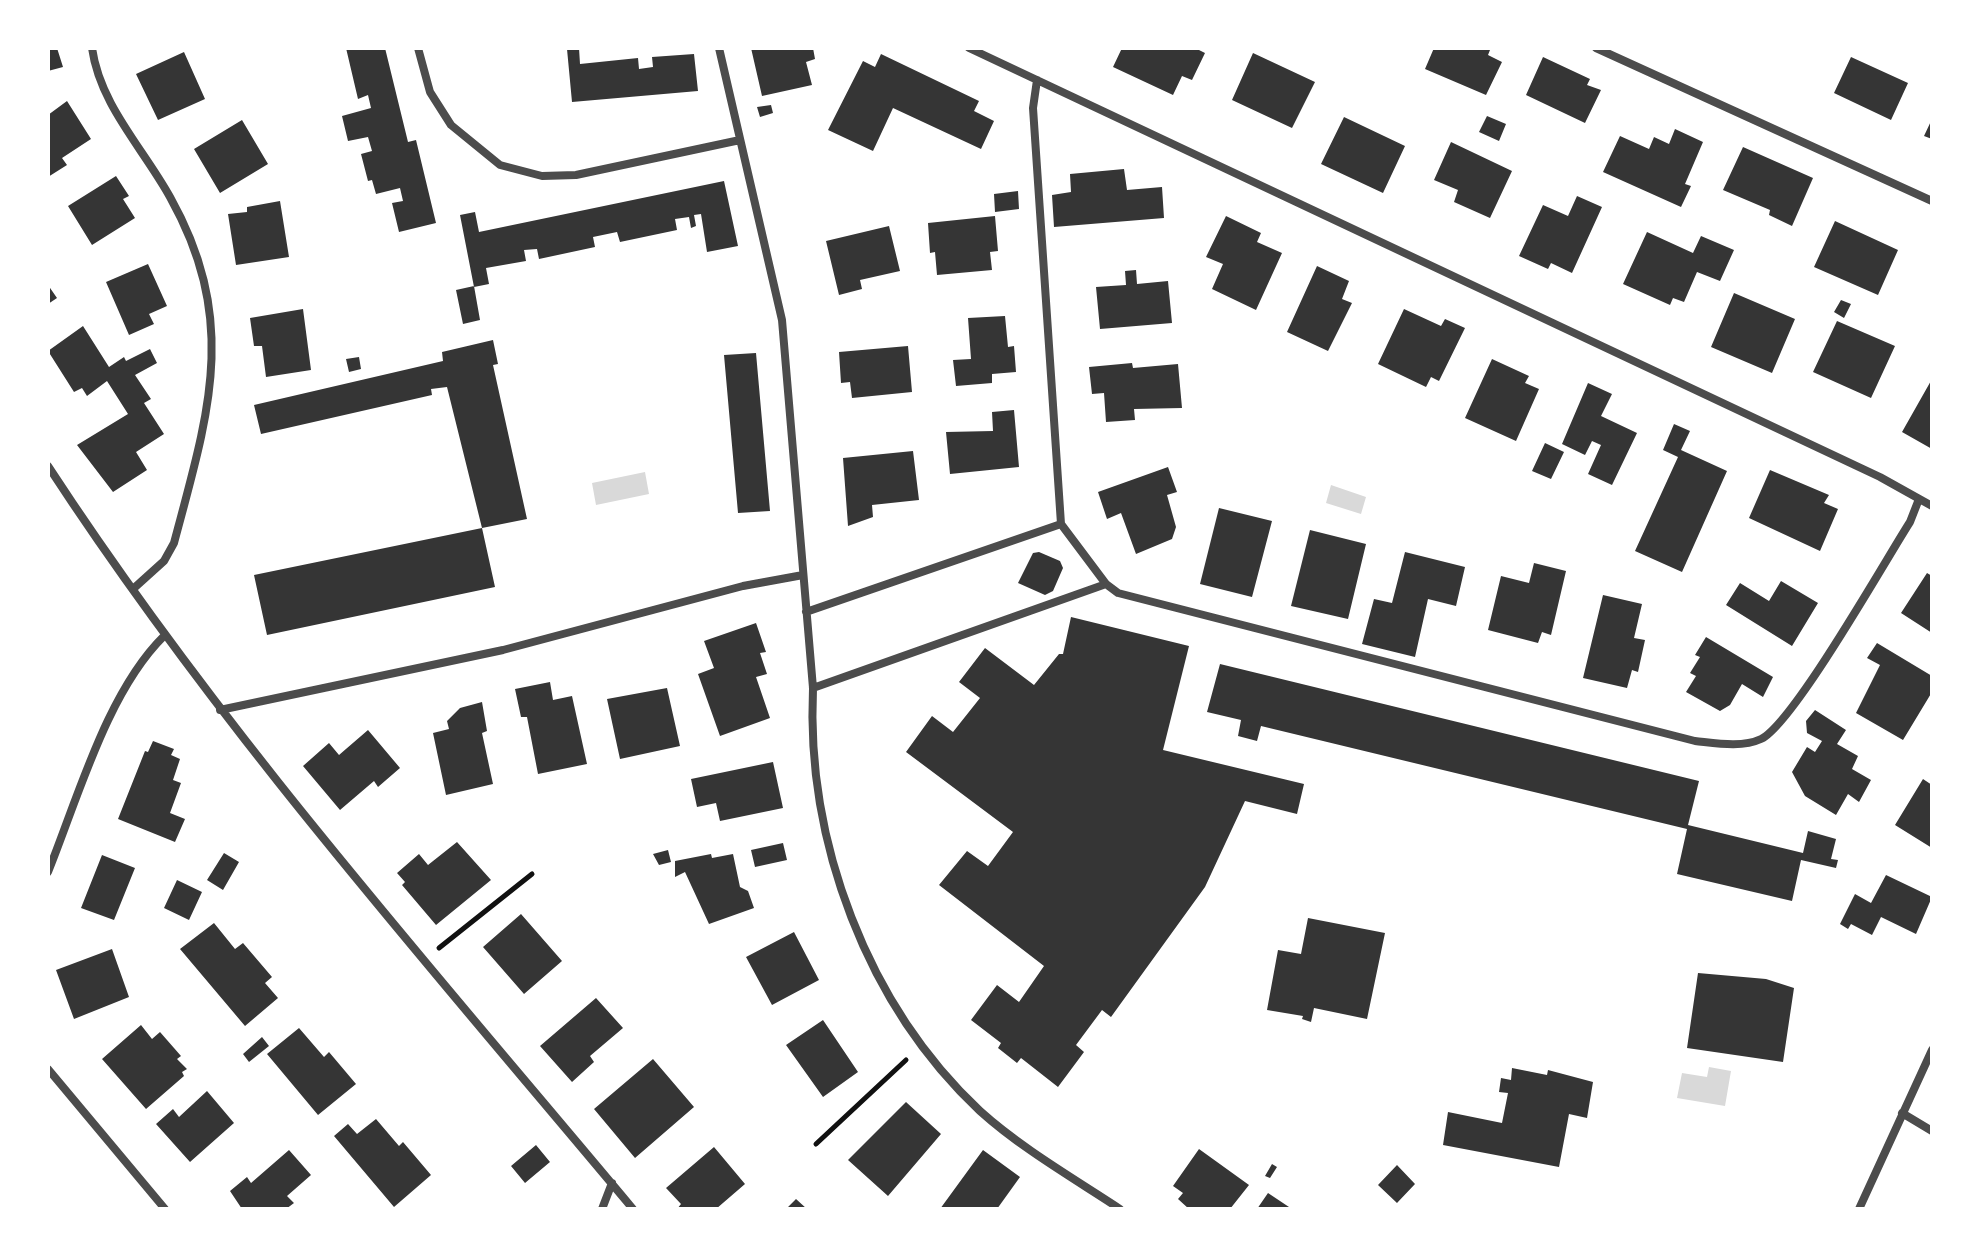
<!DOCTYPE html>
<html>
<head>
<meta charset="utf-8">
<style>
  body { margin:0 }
  #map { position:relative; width:1980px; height:1257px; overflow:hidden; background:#fff; font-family:"Libre Baskerville",serif }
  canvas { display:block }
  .frame { position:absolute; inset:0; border:50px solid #fff; pointer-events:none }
</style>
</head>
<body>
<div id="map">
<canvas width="1980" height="1257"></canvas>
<div class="frame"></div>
</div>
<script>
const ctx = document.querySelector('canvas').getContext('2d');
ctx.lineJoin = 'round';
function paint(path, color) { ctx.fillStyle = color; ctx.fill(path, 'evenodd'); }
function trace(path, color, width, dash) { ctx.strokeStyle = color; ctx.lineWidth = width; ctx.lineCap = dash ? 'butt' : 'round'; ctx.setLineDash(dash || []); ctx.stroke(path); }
paint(new Path2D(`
  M645 472 649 494 596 505 592 483Z
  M1331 485 1366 497 1361 514 1326 503Z
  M1709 1067 1731 1071 1725 1106 1677 1098 1682 1073 1707 1077Z`), '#d9d9d9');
paint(new Path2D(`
  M48 48H57L63 67 48 71Z
  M346 48H385L408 142 416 140 436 223 399 232 392 203 403 201 400 188 376 194 372 180 368 181 361 154 372 151 368 137 348 141 342 116 371 108 368 95 358 99Z
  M579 48 580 64 638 58 639 69 653 67 652 57 694 54 698 91 572 102 567 49Z
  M751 48H813L815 59 806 62 812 85 762 96Z
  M1122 48H1195L1205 53 1192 80 1182 76 1173 95 1113 67Z
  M1434 48 1490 50 1488 55 1502 62 1486 95 1425 69Z
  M184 52 205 99 158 120 136 74Z
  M1253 53 1315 82 1292 128 1232 100Z
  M881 54 979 101 974 111 994 121 981 149 893 108 873 151 828 130 863 61 875 67Z
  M1543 57 1590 79 1587 85 1601 90 1585 123 1526 95Z
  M1851 57 1908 83 1891 120 1834 93Z
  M67 101 91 139 62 158 67 165 48 177V115Z
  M771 105 773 113 760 117 757 107Z
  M1487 116 1506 124 1499 141 1479 132Z
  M1344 117 1405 146 1383 193 1321 164Z
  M1932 119V139L1924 136Z
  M242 120 268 164 220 193 194 149Z
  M1675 129 1703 142 1685 184 1691 186 1681 207 1603 172 1620 136 1649 149 1654 137 1669 144Z
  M1451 142 1512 171 1490 218 1454 202 1458 190 1434 180Z
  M1743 147 1813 178 1792 226 1769 215 1770 210 1723 190Z
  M1124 169 1127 190 1162 187 1164 218 1054 227 1052 195 1071 192 1070 174Z
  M116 176 129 196 123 199 135 218 92 245 68 206Z
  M724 181 738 246 707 252 701 214 694 215 696 226 691 228 689 217 675 219 677 230 620 242 617 232 593 237 595 247 539 259 537 249 524 250 526 261 486 268 489 284 474 287 460 215 475 212 479 232Z
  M1018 191 1019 209 995 212 994 194Z
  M1577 196 1602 207 1572 273 1551 263 1548 269 1519 256 1543 205 1568 216Z
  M280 201 289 257 236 265 228 214 247 212V207Z
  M995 216 998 251 990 252 992 270 937 275 935 252 930 253 928 223Z
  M1226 216 1261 233 1257 242 1282 253 1256 310 1212 289 1223 264 1206 257Z
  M1835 221 1898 250 1878 295 1814 267Z
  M889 226 900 271 860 280 862 289 839 295 826 241Z
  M1647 232 1693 253 1701 236 1734 250 1720 281 1697 272 1684 302 1673 298 1670 305 1623 284Z
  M148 264 167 306 149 314 154 324 129 335 106 282Z
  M1317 266 1349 281 1342 299 1352 303 1328 351 1287 332Z
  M1136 270 1137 284 1168 281 1172 323 1100 329 1096 287 1126 285 1125 271Z
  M48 285 57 298 48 304Z
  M474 286 480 320 463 324 456 290Z
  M1734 293 1795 319 1772 373 1711 347Z
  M1841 300 1851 304 1844 318 1834 312Z
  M303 309 311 370 266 377 262 346H254L250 318Z
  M1404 309 1441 326 1445 319 1465 328 1439 381 1431 377 1426 387 1378 364Z
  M1005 316 1008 347 1014 346 1016 372 992 374V383L956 386 953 360 971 359 968 318Z
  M1837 321 1895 346 1871 398 1813 372Z
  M83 326 109 367 124 357 126 361 150 349 157 363 135 375 151 399 144 403 164 434 136 452 147 470 113 492 77 445 128 414 107 381 87 396 82 388 74 392 48 351Z
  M493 340 498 364 493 365 527 519 482 528 447 387 431 389 432 395 261 434 254 405 443 361 442 352Z
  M908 346 912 392 852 398 850 382 841 383 839 352Z
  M756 353 770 511 738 513 724 355Z
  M359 357 361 369 349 372 346 359Z
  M1492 359 1529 376 1525 383 1539 389 1516 441 1465 418Z
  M1132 363 1133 368 1178 364 1182 408 1134 409 1135 420 1106 422 1104 393 1092 394 1089 367Z
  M1932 379V449L1902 432Z
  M1588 383 1612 394 1601 416 1637 433 1612 485 1588 474 1601 445 1592 441 1585 455 1562 444Z
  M1014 410 1019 467 950 474 946 432 993 431 992 412Z
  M1674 424 1690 431 1681 450 1727 471 1682 572 1635 551 1678 457 1663 450Z
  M1545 443 1564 452 1551 479 1532 471Z
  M913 451 919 500 872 505 873 517 848 526 843 458Z
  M1168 467 1177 492 1167 495 1176 527 1172 539 1136 554 1121 513 1107 519 1098 492Z
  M1770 470 1829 495 1824 503 1838 509 1820 551 1749 518Z
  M1219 508 1272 521 1252 597 1200 584Z
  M482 528 495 587 267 635 254 575Z
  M1310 530 1366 544 1348 619 1291 606Z
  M1039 552 1060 561 1063 568 1053 591 1045 595 1018 583 1033 553Z
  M1405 552 1465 567 1456 606 1428 599 1415 657 1362 644 1374 599 1392 603Z
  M1534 563 1566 571 1551 635 1542 632 1538 643 1488 630 1501 576 1529 583Z
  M1927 573 1932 576V633L1901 613Z
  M1781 581 1818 603 1792 646 1726 605 1740 583 1769 601Z
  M1603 595 1642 604 1634 638 1645 640 1638 672 1632 670 1627 688 1583 678Z
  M1071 617 1189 646 1163 750 1304 784 1297 814 1245 801 1205 887 1111 1017 1102 1010 1076 1045 1084 1052 1058 1087 1021 1058 1017 1063 998 1048 1001 1043 971 1020 997 985 1019 1002 1044 966 939 885 967 851 988 866 1013 832 906 752 932 716 953 732 980 698 959 682 985 648 1034 685 1059 654H1063Z
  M756 623 766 652 760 653 767 674 756 677 770 718 720 736 698 674 714 668 704 641Z
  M1706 637 1773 677 1763 697 1742 684 1730 705 1720 711 1686 692 1696 676 1690 673 1700 657 1695 655Z
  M1877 643 1932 676V692L1903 740 1856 713 1880 665 1867 658Z
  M1220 664 1699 781 1688 825 1803 853 1808 831 1836 839 1831 859 1838 860 1836 868 1801 860 1792 901 1677 874 1687 829 1261 726 1257 741 1238 736 1241 720 1207 712Z
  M550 682 553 700 572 696 587 764 538 774 527 717H521L515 689Z
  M667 688 680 746 620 759 607 699Z
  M482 702 487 731 482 733 493 784 446 795 433 733 449 729 447 721 460 708Z
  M1815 710 1846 730 1837 744 1858 756 1852 769 1871 780 1859 802 1848 794 1836 815 1805 796 1792 772 1807 747 1815 752 1822 741 1807 733 1806 721Z
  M368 730 400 768 378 787 374 781 340 810 303 766 329 743 339 755Z
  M153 741 174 749 171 755 180 759 173 780 181 783 170 813 185 819 175 842 118 819 145 751 148 752Z
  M773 762 783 808 720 821 716 803 697 807 691 779Z
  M1923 779 1932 785V848L1895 825Z
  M457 842 491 880 436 925 402 885 405 882 397 873 419 854 428 865Z
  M783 843 787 860 755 867 751 850Z
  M668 850 671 862 659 865 653 854Z
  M224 853 239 862 223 890 207 880Z
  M711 854 712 858 733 854 740 887 748 891 754 908 709 924 685 872 675 877V861Z
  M102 855 135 868 114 920 81 908Z
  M1886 875 1932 897 1916 934 1881 917 1872 935 1851 924 1848 929 1840 924 1855 894 1871 903Z
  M177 880 202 892 189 920 164 908Z
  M521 914 562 961 524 994 483 947Z
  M1308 918 1385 933 1367 1019 1314 1008 1311 1022 1302 1019 1303 1016 1267 1010 1278 950 1301 954Z
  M214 923 235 949 243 943 272 977 265 983 278 998 245 1026 180 949Z
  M794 932 819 980 772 1005 746 957Z
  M112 949 129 997 74 1019 56 970Z
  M1698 973 1766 979 1794 988 1783 1062 1687 1048Z
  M596 998 623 1028 590 1056 594 1062 572 1082 540 1046Z
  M823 1020 858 1072 823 1097 786 1045Z
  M141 1025 152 1039 160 1032 181 1056 177 1059 187 1069 182 1072 184 1076 146 1109 102 1059Z
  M299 1028 324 1057 329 1052 356 1084 318 1115 267 1054Z
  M262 1037 269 1046 249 1062 243 1054Z
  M653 1059 694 1107 635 1158 594 1109Z
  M1512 1068 1547 1075 1548 1070 1593 1082 1587 1118 1569 1114 1559 1167 1443 1145 1448 1112 1502 1123 1508 1093 1499 1092 1501 1078 1511 1080Z
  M207 1091 234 1123 190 1162 156 1124 173 1109 179 1117Z
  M906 1102 941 1134 888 1196 848 1160Z
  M376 1119 399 1146 403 1142 431 1175 394 1207 334 1136 348 1124 357 1134Z
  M536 1145 550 1162 525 1183 511 1166Z
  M714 1147 745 1184 716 1209H677L681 1204 666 1188Z
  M1199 1149 1249 1185 1230 1209H1189L1178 1199 1183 1193 1173 1186Z
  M289 1150 311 1175 287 1196 294 1203 286 1209H242L230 1191 247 1177 251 1183Z
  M983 1150 1020 1177 997 1209H940Z
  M1272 1164 1277 1167 1270 1178 1265 1176Z
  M1397 1165 1415 1184 1397 1203 1378 1185Z
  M1268 1193 1292 1209H1257Z
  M796 1199 807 1209H786Z`), '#353535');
trace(new Path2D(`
  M439 948 532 874
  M816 1144 906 1060`), '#111', 5);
trace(new Path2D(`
  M92 48C100 105 143 148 170 197 240 322 208 415 174 543L164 561 133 589
  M418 48 430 92 451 125 500 165 542 176 576 175 740 140
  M719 48 782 320 813 688C806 842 867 1005 980 1111 1021 1148 1073 1178 1120 1209
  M969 48 1880 477 1932 506
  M1596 48 1932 201
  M1037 80 1033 108 1061 524 1106 584 1118 593 1695 741C1715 743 1742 748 1761 739 1793 724 1885 561 1910 522L1919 499
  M48 466C221 731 431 967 633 1209
  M806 612 1061 524
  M813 688 1106 584
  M220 710 503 650 743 586 803 575
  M48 872C78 798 107 692 164 636
  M48 1069 165 1209
  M1902 1113 1932 1131
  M602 1209 612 1183
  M1859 1209 1932 1050`), '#4c4c4c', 8);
</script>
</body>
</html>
